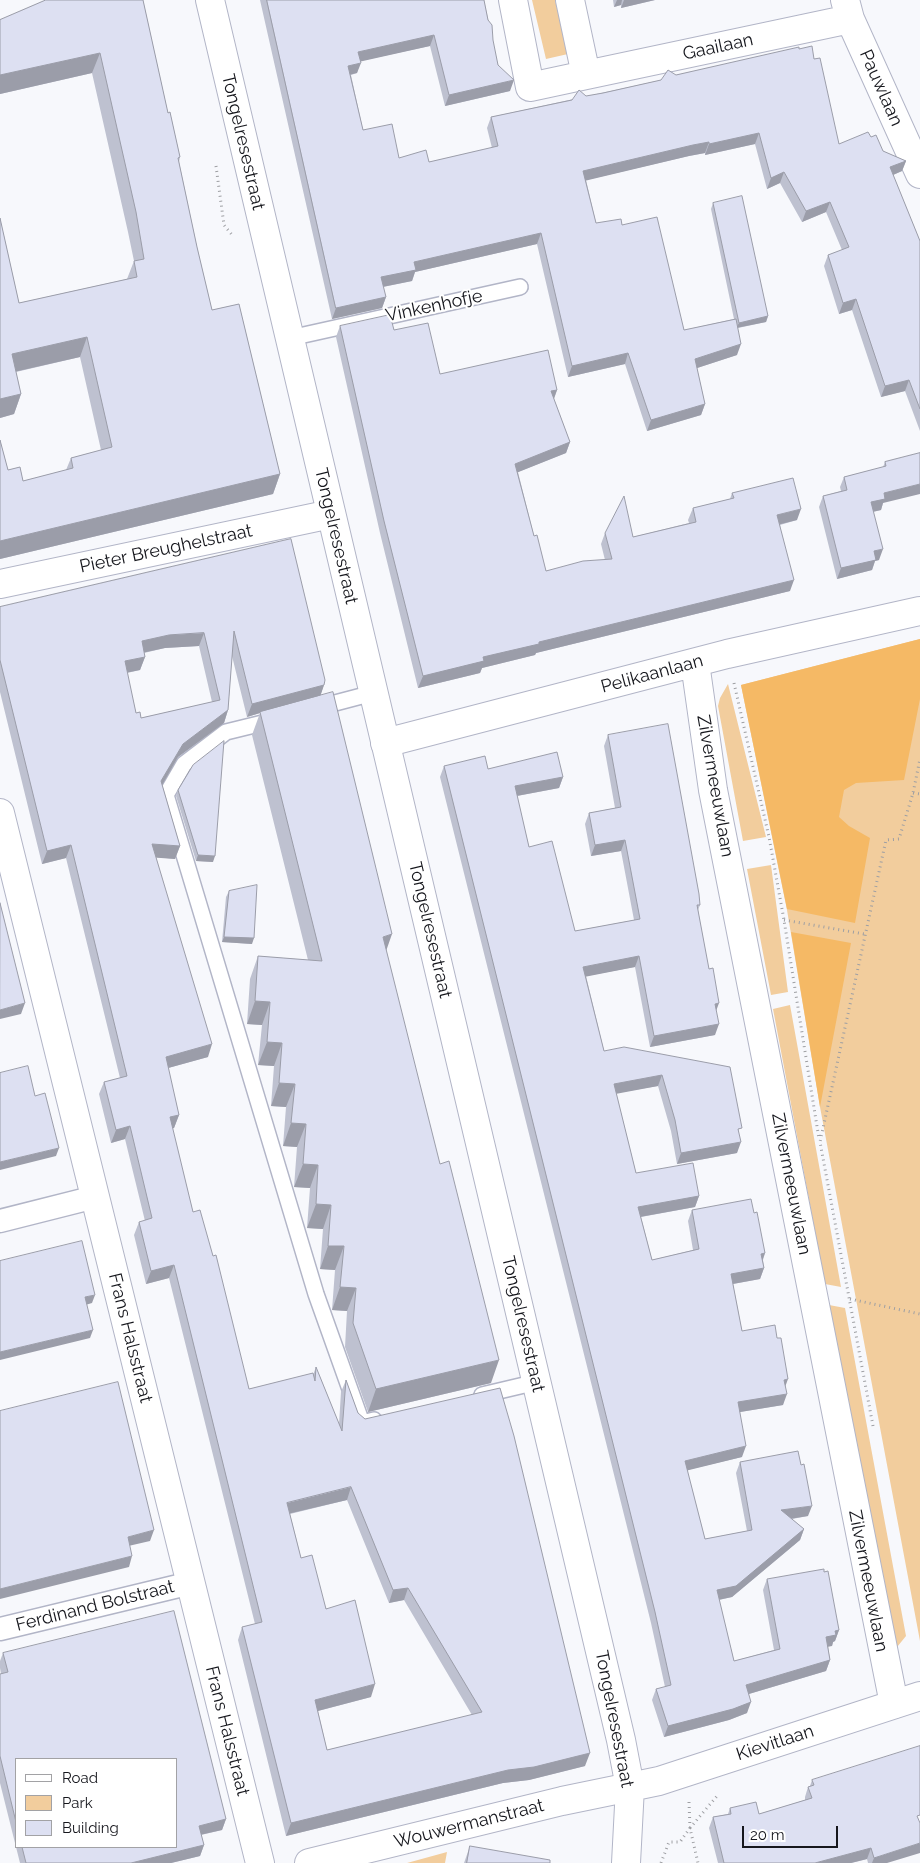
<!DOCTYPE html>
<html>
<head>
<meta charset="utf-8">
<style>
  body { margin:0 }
  #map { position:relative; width:920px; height:1863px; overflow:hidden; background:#f7f8fc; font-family:Raleway,sans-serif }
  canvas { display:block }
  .legend { position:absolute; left:15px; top:1758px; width:162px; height:90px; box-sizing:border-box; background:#fff; border:1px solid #a2a2a5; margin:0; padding:6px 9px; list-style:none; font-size:15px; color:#16171d }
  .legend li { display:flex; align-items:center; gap:10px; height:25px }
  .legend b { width:25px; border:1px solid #a2a2a5 }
  .scale { position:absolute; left:742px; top:1826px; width:96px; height:22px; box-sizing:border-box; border:2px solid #16171d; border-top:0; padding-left:6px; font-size:15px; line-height:18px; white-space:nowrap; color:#16171d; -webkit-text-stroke:4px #fff; paint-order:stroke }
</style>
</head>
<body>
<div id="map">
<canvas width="920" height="1863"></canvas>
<ul class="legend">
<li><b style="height:6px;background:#fff"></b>Road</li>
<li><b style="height:14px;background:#f2cd9d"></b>Park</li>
<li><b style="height:14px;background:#dde0f2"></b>Building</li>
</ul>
<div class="scale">20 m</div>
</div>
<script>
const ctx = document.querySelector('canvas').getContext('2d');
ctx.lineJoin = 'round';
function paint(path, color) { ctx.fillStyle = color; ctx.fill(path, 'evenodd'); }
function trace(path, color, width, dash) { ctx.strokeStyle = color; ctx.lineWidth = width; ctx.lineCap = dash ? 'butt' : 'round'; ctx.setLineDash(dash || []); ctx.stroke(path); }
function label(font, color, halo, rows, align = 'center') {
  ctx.font = font + ' Raleway,sans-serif'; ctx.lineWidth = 4; ctx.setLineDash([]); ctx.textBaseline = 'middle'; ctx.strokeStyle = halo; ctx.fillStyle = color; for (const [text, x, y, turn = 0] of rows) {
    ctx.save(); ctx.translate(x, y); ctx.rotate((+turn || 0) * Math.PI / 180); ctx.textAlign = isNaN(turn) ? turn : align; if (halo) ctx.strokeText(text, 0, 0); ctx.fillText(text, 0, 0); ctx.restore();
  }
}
paint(new Path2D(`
  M532 0H555L568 54 546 59Z
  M920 639V1641L820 1107 787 910 741 685Z
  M728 684 766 837 743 841 718 706 720 698Z
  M771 865 788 992 771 995 747 869Z
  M790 1005 841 1287 825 1284 773 1009Z
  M829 1305 845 1308 906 1636 893 1652Z
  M447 1852 445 1863H407Z`), '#f2cd9d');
paint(new Path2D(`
  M920 639V699L904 780 856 783 844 790 839 817 849 826 870 838 855 923 787 909 741 685Z
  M791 932 851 943 820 1107Z`), '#f5b965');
const service = new Path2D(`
  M290 338 520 287
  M316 708 373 693
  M275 720 226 732 184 764 166 795 316 1294 362 1423 374 1420
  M482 1395 537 1382`);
const pedestrian = new Path2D(`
  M0 1221 95 1197
  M0 1629 191 1583`);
const minor = new Path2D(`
  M513 0 530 87 586 75 570 0
  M845 0 850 19 920 174
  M586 75 850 19
  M0 584 331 514
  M695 663 713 790 894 1704
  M385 743 727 654 920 611
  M0 813 260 1863
  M309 1863 562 1801 630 1787`);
const tertiary = new Path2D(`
  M210 0 621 1740 630 1787 626 1863
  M630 1787 659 1781 920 1696`);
trace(service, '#b2b5c7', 18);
trace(pedestrian, '#b2b5c7', 25);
trace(minor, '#b2b5c7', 30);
trace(tertiary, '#b2b5c7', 30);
trace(new Path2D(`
  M216 166 224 225 233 236
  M734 683 769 837 784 920 819 1139
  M913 793 920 794
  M784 920 864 934
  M850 1299 920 1314
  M873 1426 820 1142 886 840 899 839 913 793 920 759
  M689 1802 690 1828
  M690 1828 717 1796
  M661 1863 669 1842H680L690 1828 698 1863`), '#9e9fa3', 3, [1, 4]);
trace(service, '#fff', 15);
trace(pedestrian, '#fff', 22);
trace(minor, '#fff', 28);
trace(tertiary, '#fff', 28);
paint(new Path2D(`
  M46 0H143L168 113 170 112 180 157 179 162 197 247 212 310 239 304 280 474 273 494 0 559V440L8 470 20 467 23 481 66 470 71 458 101 450 80 357 16 372 21 394 14 414 0 418V218L19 303 127 279 134 261 128 232 92 73 0 94V20Z
  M260 0H484L498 65 510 91 445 106 430 46 360 61 357 73 351 75 363 130 399 158 429 162 492 148 487 128 491 117 661 80 676 75 799 49 814 59 839 144 871 137 883 151 906 161 902 171 893 175 920 241V431L905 391 881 397 852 310 839 314 824 266 828 255 842 250 826 212 802 222 780 183 767 189 755 144 705 155V153L689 156 586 180 596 223 622 225 684 330 734 319 711 209 713 203 768 316 766 322 738 328 737 355 697 368 705 404 701 415 647 431 625 364 568 377 537 244 415 272 412 281 383 287 386 297 382 308 332 319Z
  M613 0H655L621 8V5L614 7Z
  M340 326 394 330 440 374 557 390 554 399 570 442 566 453 518 472 534 536 546 571 605 560 601 544 605 533 633 537 689 523 688 520 693 508 730 499 732 493 797 520 780 525 790 591 536 653 535 655 482 668 480 673 418 688 380 533 336 337Z
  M920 453 883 503 881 510 873 512 879 560 875 561 872 570 837 579 819 507 823 496 841 491 840 487 844 477 883 467 885 462Z
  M291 539 324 685 320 696 386 950 491 1383 368 1412 345 1347 347 1311 332 1310 335 1270 320 1269 323 1229 307 1228 310 1188 294 1187 297 1147 283 1146 286 1107 271 1106 274 1066 258 1065 262 1025 247 1024 250 979 258 956 308 960 252 735 260 713 247 717 232 656 228 710 224 723 178 757 162 784 180 846 175 859 156 857 208 1057 168 1068 179 1115 174 1128H172L193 1212 249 1389 313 1375 316 1367 339 1424 341 1392 346 1380 358 1413 585 1766 529 1780 503 1783 286 1836 238 1640 242 1627 255 1624 169 1278 146 1284 134 1235 139 1222 145 1221 125 1139 111 1143 99 1094 104 1082 120 1078 66 858 42 864 0 692V607ZM199 646 212 702 141 718 136 713 127 673 140 670 145 657 144 653 165 648ZM347 1500 389 1603 404 1600 472 1715 327 1750 318 1711 371 1697 301 1558 290 1514Z
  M608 735 700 905 698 910 716 1011 715 1035 650 1047 635 967 586 976 604 1051 730 1067 739 1134 737 1153 677 1164 671 1131 658 1086 616 1093 636 1173 699 1196 695 1207 641 1217 652 1260 693 1250 688 1221 692 1210 754 1213 765 1253 763 1260 764 1268 760 1279 733 1284 742 1331 785 1386 783 1405 740 1412 742 1457 687 1470 705 1539 747 1531 736 1473 740 1462 808 1516 792 1519 804 1529 800 1540 732 1597 719 1600 734 1661 774 1650 763 1590 767 1579 839 1630 835 1641 833 1642 832 1646H828L830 1660 826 1671 749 1694 747 1713 729 1720 664 1737 652 1700 656 1689 665 1687 651 1623 440 777 444 766 488 769 563 777 559 788 517 796 529 847 575 931 634 920 621 851 591 856 585 824 589 813 615 808 604 746Z
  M178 790 213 862 196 861 176 796Z
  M229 891 252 944 222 942 226 897Z
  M3 1653 226 1819 222 1830 201 1835 204 1845 200 1856 171 1863H20L0 1783V1674H1L0 1668V1661ZM16 1759 176 1847H16Z
  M812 1780 887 1863H868L867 1859 851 1863H718L709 1828 713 1817 728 1814 730 1808 759 1814 805 1800V1797L808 1787 810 1786Z
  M470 1846 550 1863H464Z`), '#bec1d0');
paint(new Path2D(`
  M617 0H622L621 5 614 7Z
  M624 0H655L621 8Z
  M434 35 430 46 354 63 358 52Z
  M100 53 92 73 0 94V75Z
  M361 63 357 73 344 76 348 66Z
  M514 80 510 91 445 106 449 95Z
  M759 133 755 144 705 155 709 144Z
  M709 142 705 153 689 156 580 182 583 171 693 145Z
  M906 161 902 171 886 178 890 167Z
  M784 172 780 183 767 189 771 178Z
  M830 202 826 212 802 222 806 211Z
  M541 233 537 244 415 272 412 281 377 288 381 277 414 262Z
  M386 297 382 308 332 319 336 308Z
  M856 299 852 310 839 314 843 303Z
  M768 316 766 322 736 328 739 323Z
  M87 337 80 357 5 374 12 354Z
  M741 344 737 355 691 370 695 359Z
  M628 353 625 364 568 377 572 366Z
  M909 380 905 391 881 397 885 386Z
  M557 390 553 401 551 391Z
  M21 394 14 414 0 418V399Z
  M705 404 701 415 647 431 651 420Z
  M570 442 566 453 511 475 515 464Z
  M280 474 273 494 0 559V541Z
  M920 484V494L883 503 881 510 867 513 871 502 884 493Z
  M801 509 797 520 773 526 777 515Z
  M883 549 879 560 875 561 872 570 837 579 841 568 874 551Z
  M794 580 790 591 536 653 535 655 482 668 480 673 418 688 423 676 483 657 539 642Z
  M204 633 199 646 165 648 137 654 142 641 169 635Z
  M145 657 140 670 120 674 125 661Z
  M324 685 320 697 260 712V713L247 717 252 704Z
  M228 710 224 723 178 757 157 794 161 781 183 744Z
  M563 777 559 788 511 797 515 786Z
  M625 840 621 851 591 856 595 845Z
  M152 844 180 846 175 859 147 857Z
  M71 845 66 858 42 864 47 851Z
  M198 855 215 856 213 862 196 861Z
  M392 934 384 957 383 937Z
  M224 937 254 938 252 944 222 942Z
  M639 956 635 967 579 978 583 967Z
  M255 1001 270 1002 262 1025 247 1024Z
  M25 1003 21 1014 0 1019V1010Z
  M719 1003 715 1014V1004Z
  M719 1024 715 1035 650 1047 654 1036Z
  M267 1042 282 1043 274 1066 258 1065Z
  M212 1044 208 1057 161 1070 166 1057Z
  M662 1075 658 1086 610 1095 614 1084Z
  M279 1083 295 1084 286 1107 271 1106Z
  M179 1115 174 1128 165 1130 170 1117Z
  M291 1123 306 1124 297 1147 283 1146Z
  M130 1126 125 1139 111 1143 116 1130Z
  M741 1142 737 1153 677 1164 681 1153Z
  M59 1148 56 1156 0 1170V1162Z
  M303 1164 318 1165 310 1188 294 1187Z
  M699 1196 695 1207 634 1218 638 1207Z
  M316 1204 331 1205 323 1229 307 1228Z
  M328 1246H344L335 1270 320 1269Z
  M765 1253 761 1264V1254Z
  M174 1265 169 1278 146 1284 151 1271Z
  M764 1268 760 1279 727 1285 731 1274Z
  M340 1287 356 1288 347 1311 332 1310Z
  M95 1295 92 1303 82 1306 85 1297Z
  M93 1330 90 1338 0 1360V1352Z
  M499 1360 491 1383 368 1412 376 1389Z
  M788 1379 784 1390V1380Z
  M787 1394 783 1405 734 1413 738 1402Z
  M746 1446 742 1457 681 1472 685 1461Z
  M351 1487 347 1500 283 1515 287 1503Z
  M812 1506 808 1516 777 1521 781 1510Z
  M804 1529 800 1540 732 1597 713 1601 717 1590Z
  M154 1530 150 1541 124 1547 128 1537Z
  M132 1556 129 1567 0 1599V1589Z
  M408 1588 404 1600 389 1603 393 1590Z
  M839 1630 835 1641 833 1642 832 1646 822 1648 826 1637 835 1631Z
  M830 1660 826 1671 742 1696 746 1685Z
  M375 1684 371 1697 310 1713 315 1700Z
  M751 1702 747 1713 729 1720 664 1737 668 1726Z
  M590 1753 585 1766 529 1780 503 1783 286 1836 291 1823 508 1770Z
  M226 1819 222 1830 195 1836 199 1826Z
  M920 1843V1853L887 1863H872L874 1858Z
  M204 1845 200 1856 171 1863H131Z
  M871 1848 867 1859 851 1863H815Z`), '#9b9da9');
const building = new Path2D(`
  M46 0H143L168 113 170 112 180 157 178 158 197 247 212 310 239 304 280 474 0 541V440L8 470 20 467 23 481 73 468 71 458 112 447 87 337 12 354 21 394 0 399V218L19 303 137 277 134 261 144 259 136 212 100 53 0 75V20Z
  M267 0H484L488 20 492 25 493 40 498 65 514 80 449 95 434 35 358 52 361 63 348 66 363 130 392 124 399 158 426 150 429 162 498 146 491 117 572 100 579 90 586 96 603 93 661 80 668 70 676 75 799 47V49L812 46 814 59 820 58 839 144 868 132 871 137 876 135 883 151 906 161 890 167 920 241V409L909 380 885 386 856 299 843 303 828 255 849 247 830 202 806 211 784 172 771 178 759 133 709 144V142L693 145 583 171 596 223 621 219 622 225 657 217 684 330 736 319 741 344 695 359 705 404 651 420 628 353 572 366 541 233 414 262 416 270 381 277 386 297 336 308Z
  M742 196 768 316 739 323 713 203Z
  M390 315 394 330 428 323 440 374 548 350 557 390 551 391 570 442 515 464 534 536 537 535 546 571 583 561 612 559 605 533 624 496 633 537 696 522 693 508 734 498 732 493 793 478 801 509 777 515 794 580 539 642V644L483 657 484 661 423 676 384 521 340 326Z
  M920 453V484L884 493 885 499 871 502 883 549 874 551 876 560 841 568 823 496 847 490 844 477 886 466 885 462Z
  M291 539 325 680 324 685 252 704 234 631 228 710 183 744 161 781 180 846 152 844 212 1044 166 1057 179 1115 170 1117 193 1212 200 1210 213 1256 216 1255 249 1389 313 1373 315 1381 316 1367 342 1431 346 1380 358 1413 365 1419 500 1388 514 1436 590 1753 534 1767 508 1770 291 1823 242 1627 262 1622 174 1265 151 1271 139 1222 152 1218 130 1126 116 1130 104 1082 127 1076 71 845 47 851 0 660V607ZM204 633 220 700 141 718 140 712 136 713 125 661 145 657 142 641 169 635ZM351 1487 393 1590 408 1588 482 1712 327 1750 315 1700 375 1684 355 1600 326 1609 312 1555 301 1558 287 1503Z
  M333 692 392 934 383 937 440 1164 449 1161 499 1360 376 1389 353 1323 356 1288 340 1287 344 1246H328L331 1205 316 1204 318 1165 303 1164 306 1124 291 1123 295 1084 279 1083 282 1043 267 1042 270 1002 255 1001 258 956 322 961 260 712Z
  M668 724 699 894 700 905H697L709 969 713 968 719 1003 715 1004 719 1024 654 1036 639 956 583 967 604 1051 624 1047 730 1067 742 1128 738 1129 741 1142 681 1153 675 1120 662 1075 614 1084 636 1173 693 1163 699 1196 638 1207 652 1260 699 1249 692 1210 751 1199 754 1213 757 1212 765 1253 761 1254 764 1268 731 1274 742 1331 775 1325 777 1338H781L788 1379 784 1380 787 1394 738 1402 746 1446 685 1461 705 1539 752 1530 740 1462 798 1451 801 1465 804 1464 812 1506 781 1510 804 1529 736 1586 717 1590 734 1661 780 1649 767 1579 824 1569V1572L828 1571 839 1630 835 1631 836 1635 826 1637 830 1660 746 1685 751 1702 733 1709 668 1726 656 1689 671 1685 655 1612 444 766 485 756 488 769 557 752 563 777 515 786 529 847 552 841 575 931 640 919 625 840 595 845 589 813 621 807 608 735Z
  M224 741 215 856 198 855 178 790 193 765Z
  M257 885 254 938 224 937 229 891Z
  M0 903 25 1003 0 1010Z
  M28 1066 35 1096 45 1093 59 1148 0 1162V1073Z
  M82 1241 95 1295 85 1297 93 1330 0 1352V1261Z
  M118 1382 154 1530 128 1537 132 1556 0 1589V1411Z
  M174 1611 226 1819 199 1826 204 1845 131 1863H26L22 1847H176V1759H16V1822L0 1756V1674L8 1672 3 1653Z
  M920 1746V1815L917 1816 920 1823V1843L874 1858 871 1848 815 1863H724L713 1817 731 1814 730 1808 756 1802 759 1814 812 1798 808 1787 814 1785 812 1780Z
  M470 1846 550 1860V1863H467Z`);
paint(building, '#dde0f2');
trace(building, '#9b9da9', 1);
label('18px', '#16171d', '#fff', [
  ["Gaailaan",718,47,-12],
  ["Pauwlaan",881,88,66],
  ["Tongelresestraat",243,142,77],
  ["Vinkenhofje",434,306,-12],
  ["Tongelresestraat",336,536,77],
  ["Pieter Breughelstraat",166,549,-12],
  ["Pelikaanlaan",652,674,-15],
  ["Zilvermeeuwlaan",715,786,80],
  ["Tongelresestraat",430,930,77],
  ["Zilvermeeuwlaan",791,1184,79],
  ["Tongelresestraat",523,1324,77],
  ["Frans Halsstraat",130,1338,76],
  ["Zilvermeeuwlaan",868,1581,79],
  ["Ferdinand Bolstraat",95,1606,-14],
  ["Tongelresestraat",614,1719,79],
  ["Frans Halsstraat",227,1731,76],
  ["Kievitlaan",775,1743,-18],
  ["Wouwermanstraat",469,1824,-14]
]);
</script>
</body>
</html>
